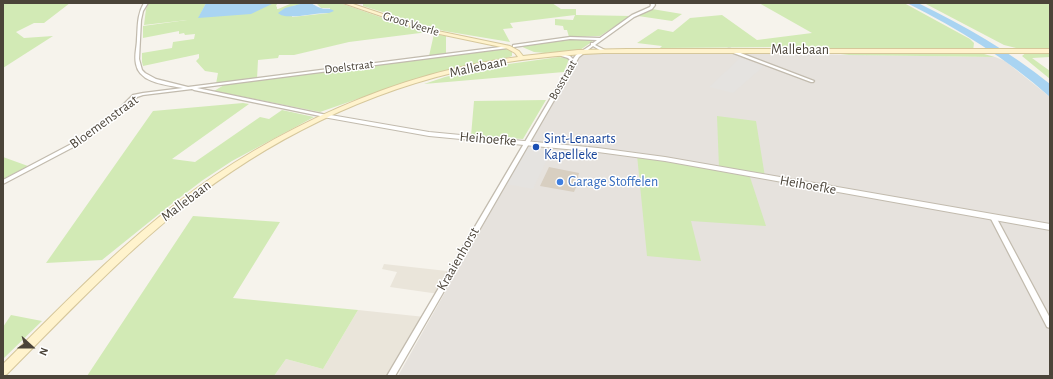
<!DOCTYPE html>
<html>
<head>
<meta charset="utf-8">
<style>
  body { margin:0 }
  #map { position:relative; width:1053px; height:379px; overflow:hidden; background:#f6f3ec; font-family:"Alegreya Sans",sans-serif }
  canvas { display:block }
  .frame { position:absolute; inset:0; border:4px solid #4b4439; pointer-events:none }
  .north { position:absolute; left:12px; top:327px; width:40px; height:40px; -webkit-text-stroke:3px #fff; paint-order:stroke; rotate:111deg; font-size:11px; font-weight:700; line-height:16px; text-align:center; color:#4b4439 }
  .north::after { content:''; display:block; margin:auto; width:14px; height:18px; background:#4b4439; clip-path:polygon(50% 0,100% 100%,50% 72%,0 100%) }
</style>
</head>
<body>
<div id="map">
<canvas width="1053" height="379"></canvas>
<div class="frame"></div>
<div class="north">N</div>
</div>
<script>
const ctx = document.querySelector('canvas').getContext('2d');
ctx.lineJoin = 'round';
function paint(path, color) { ctx.fillStyle = color; ctx.fill(path, 'evenodd'); }
function trace(path, color, width, dash) { ctx.strokeStyle = color; ctx.lineWidth = width; ctx.lineCap = dash ? 'butt' : 'round'; ctx.setLineDash(dash || []); ctx.stroke(path); }
function label(font, color, halo, rows, align = 'center') {
  ctx.font = font + ' "Alegreya Sans",sans-serif'; ctx.lineWidth = 3; ctx.setLineDash([]); ctx.textBaseline = 'middle'; ctx.strokeStyle = halo; ctx.fillStyle = color; for (const [text, x, y, turn = 0] of rows) {
    ctx.save(); ctx.translate(x, y); ctx.rotate((+turn || 0) * Math.PI / 180); ctx.textAlign = isNaN(turn) ? turn : align; if (halo) ctx.strokeText(text, 0, 0); ctx.fillText(text, 0, 0); ctx.restore();
  }
}
paint(new Path2D(`
  M384 264 447 271 451 272 439 294 390 287 397 272 382 269Z
  M358 310 425 317 391 376H274L286 359 323 369Z`), '#eae5da');
paint(new Path2D(`
  M582 54H796L995 57 1005 61 1050 97V376H398L528 145Z`), '#e6e2dd');
paint(new Path2D(`
  M3 3H70L44 23H34L16 32 24 38 53 36 3 68Z
  M149 3H206L199 17 274 3 279 4H277L276 6 277 7V9H278L290 4 299 3H340L400 24 428 32 349 42 294 55H279L278 58 258 60 257 79 216 84 218 73 205 71 196 61 199 58V54L143 66 142 62V53L172 48 173 42 194 39 195 34 185 35 184 33 179 34V31L143 38V26L187 20 144 25 146 9ZM311 3 317 4 321 8H330L329 13 292 17V6Z
  M363 3H552L561 9H576V15L631 16 600 36 569 37 567 30H564L563 26 555 25V19L573 20 575 15 510 23 513 28 503 29 510 42 444 31 363 6Z
  M759 3H904L970 39 974 43 973 51 995 57 849 55 782 47 660 48 662 46 637 43 658 29 673 32 690 18 722 15 757 40 812 33Z
  M924 3H1050V57L1032 58 1050 71V79L1022 56 1028 51 1004 45Z
  M652 9 682 14 672 21 638 16Z
  M434 34 446 36V54L429 56Z
  M571 39H596L580 50 545 53 534 52 520 46Z
  M503 48 512 51V56L504 59 453 69 412 80 320 112 214 91 224 85Z
  M559 57 569 59 564 72 424 84 445 77 487 67Z
  M546 100 523 139 471 136 474 101Z
  M243 103 249 104 172 159 195 162 260 117 269 119 282 110 314 117 232 161 203 180 174 202 102 260 46 263 153 111Z
  M717 116 756 121 765 177 749 174 766 226 691 221 701 261 647 256 637 155 719 168Z
  M3 157 28 166 3 179Z
  M193 216 280 222 233 298 358 310 323 369 286 359 274 376H87Z
  M11 315 42 321 3 359V327Z`), '#d2eab5');
paint(new Path2D(`
  M740 58 764 66 733 93 709 87Z
  M528 145 552 149 533 189 506 184Z`), '#e5e3e0');
paint(new Path2D(`
  M206 3H274L251 14 198 18Z
  M304 3C315 3 312 5 321 8 326 10 329 7 334 11L329 13C317 12 285 21 278 13L285 8Z
  M907 3H918C965 26 1009 51 1050 84V97C1006 58 959 29 907 3Z`), '#a9d4f2');
paint(new Path2D(`
  M549 167 579 173 578 177 580 178 574 192 540 186Z`), '#d8cfc1');
const minor = new Path2D(`
  M144 3H148L143 11 141 20 139 59 142 70 145 73 156 79 188 87 508 46 510 47 508 48 197 88 327 115V116L325 117 194 90 192 89 143 95 137 97 117 117 81 143 3 184V180L77 141 113 115 133 95 143 93 183 88C167 85 139 83 136 64 134 55 137 47 137 39 138 26 137 15 144 3Z
  M650 3H654L655 5 652 9 634 17 595 45 605 50V52H603L593 46 579 57 395 376H387L572 62 568 58 555 54 557 53 570 56 573 59 576 55 591 45V43H593L597 40 570 39 514 47H513V45L570 37 600 38 632 15 650 7 651 5Z
  M728 49H730L814 81 813 82H811L728 51Z
  M993 215 996 217 1050 318V328L1047 327 990 217Z`);
const tertiary = new Path2D(`
  M325 114 429 132 598 148 665 157 1050 224V230L665 161 598 152 429 136 323 117V115Z`);
const secondary = new Path2D(`
  M343 3H350L428 29 510 46 519 51 523 56 578 50 627 49H1050V53H603C560 55 517 59 474 68 368 90 267 140 182 208 119 258 64 317 7 374L3 376V364C59 309 114 251 177 203 273 129 397 72 518 57L515 53 506 48 425 31Z`);
trace(minor, '#c2bbae', 2.5);
trace(tertiary, '#c2bbae', 2);
trace(secondary, '#d6c79b', 2);
paint(minor, '#fff');
paint(tertiary, '#fff');
paint(secondary, '#fff3cd');
for (const [x, y, r, color] of [
  [536,147,4,"#1a4fb4"],
  [560,182,4,"#3f7fe0"]
]) { const dot = new Path2D(); dot.arc(x, y, r, 0, 2 * Math.PI); ctx.fillStyle = color; ctx.fill(dot); trace(dot, '#fff', 1.5); }
label('12px', '#4b4439', '#fff', [
  ["Groot Veerle",411,24,17],
  ["Doelstraat",349,67,-7],
  ["Bosstraat",563,80,-60]
]);
label('14px', '#4b4439', '#fff', [
  ["Mallebaan",800,50],
  ["Mallebaan",478,67,-12],
  ["Bloemenstraat",104,122,-36],
  ["Heihoefke",488,139,5],
  ["Heihoefke",808,185,10],
  ["Mallebaan",186,201,-37],
  ["Kraaienhorst",458,259,-60]
]);
label('14px', '#164399', '#fff', [
  ["Sint-Lenaarts",544,139],
  ["Kapelleke",544,155]
], 'left');
label('14px', '#366cbe', '#fff', [
  ["Garage Stoffelen",568,182]
], 'left');
</script>
</body>
</html>
